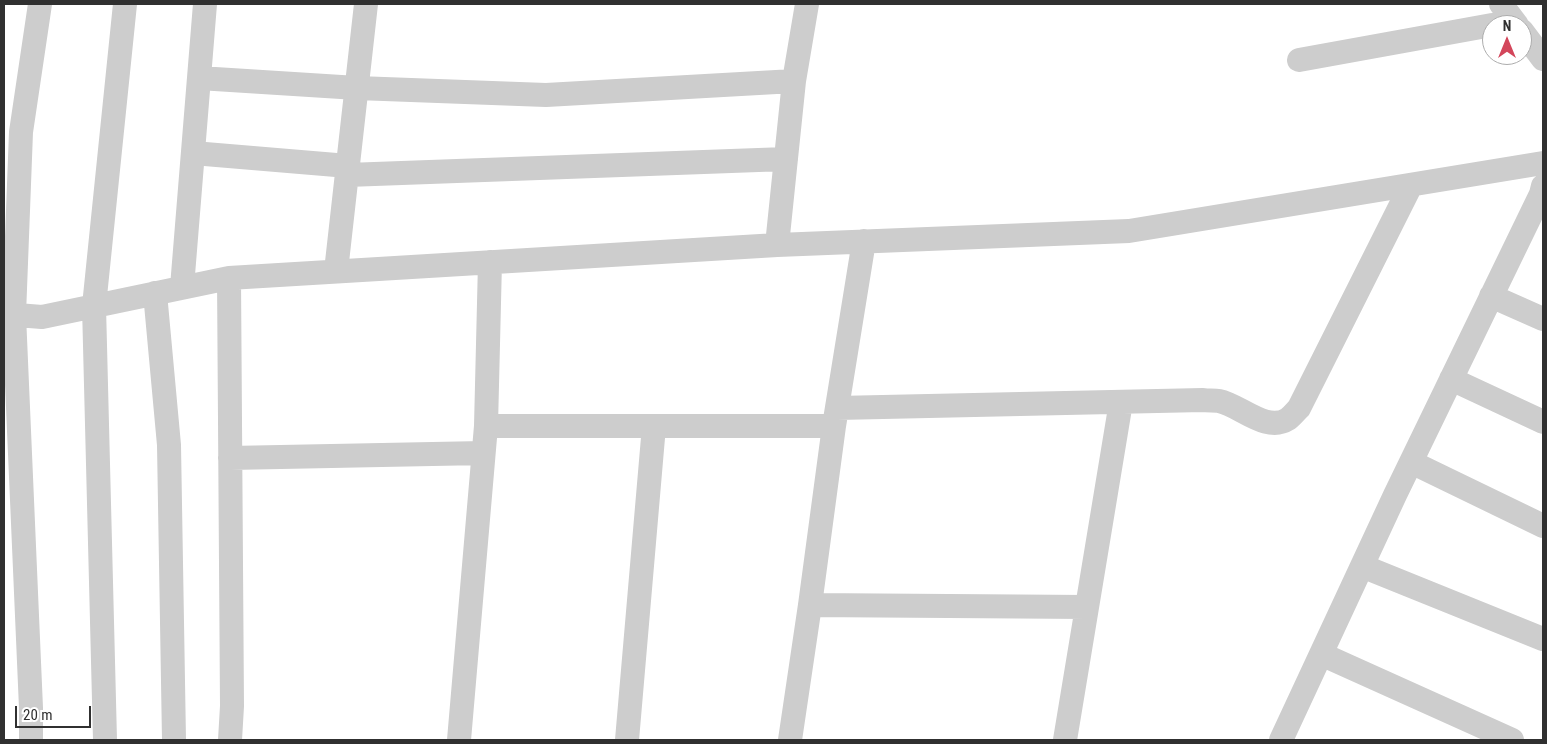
<!DOCTYPE html>
<html>
<head>
<meta charset="utf-8">
<style>
  body { margin:0 }
  #map { position:relative; width:1547px; height:744px; overflow:hidden; background:#fff; font-family:"Roboto Condensed",sans-serif }
  canvas { display:block }
  .frame { position:absolute; inset:0; border:5px solid #303030; pointer-events:none }
  .north { position:absolute; left:1482px; top:15px; width:50px; height:50px; box-sizing:border-box; background:#fff; border:1px solid #acacac; border-radius:50%; rotate:0deg; font-size:14px; font-weight:700; line-height:20px; text-align:center; color:#303030 }
  .north::after { content:''; display:block; margin:auto; width:18px; height:22px; background:#d3465b; clip-path:polygon(50% 0,100% 100%,50% 72%,0 100%) }
  .scale { position:absolute; left:15px; top:706px; width:76px; height:22px; box-sizing:border-box; border:2px solid #303030; border-top:0; padding-left:6px; font-size:15px; line-height:18px; white-space:nowrap; color:#303030; -webkit-text-stroke:4px #fff; paint-order:stroke }
</style>
</head>
<body>
<div id="map">
<canvas width="1547" height="744"></canvas>
<div class="frame"></div>
<div class="north">N</div>
<div class="scale">20 m</div>
</div>
<script>
const ctx = document.querySelector('canvas').getContext('2d');
ctx.lineJoin = 'round';
function trace(path, color, width, dash) { ctx.strokeStyle = color; ctx.lineWidth = width; ctx.lineCap = dash ? 'butt' : 'round'; ctx.setLineDash(dash || []); ctx.stroke(path); }
trace(new Path2D(`
  M1501 4 1517 25
  M1522 31 1543 59
  M1299 60 1492 25
  M199 78 357 88 546 95 794 81
  M193 153 348 166
  M347 175 786 159
  M777 245 1129 231 1543 163
  M336 271 366 4
  M229 278 232 706 230 740
  M182 287 205 4
  M155 293 169 445 174 740
  M1491 296 1543 319
  M4 314 42 317 229 278 777 245 794 81 807 4
  M1451 379 1543 422
  M837 408 1203 400C1208 401 1214 400 1219 401 1240 405 1266 433 1288 419 1292 416 1296 411 1299 408L1411 185
  M486 426H834
  M230 458 483 453
  M1411 462 1543 526
  M1362 566 1543 639
  M810 605 1087 607
  M1321 654 1512 740
  M31 740V708L14 315 21 132 40 4
  M105 740 94 306 125 4
  M459 740 486 426 490 262
  M627 740 654 426
  M790 740 810 605 834 426 864 241
  M1065 740 1121 402
  M1281 740 1395 495 1541 194 1543 186`), '#cdcdcd', 24);
</script>
</body>
</html>
